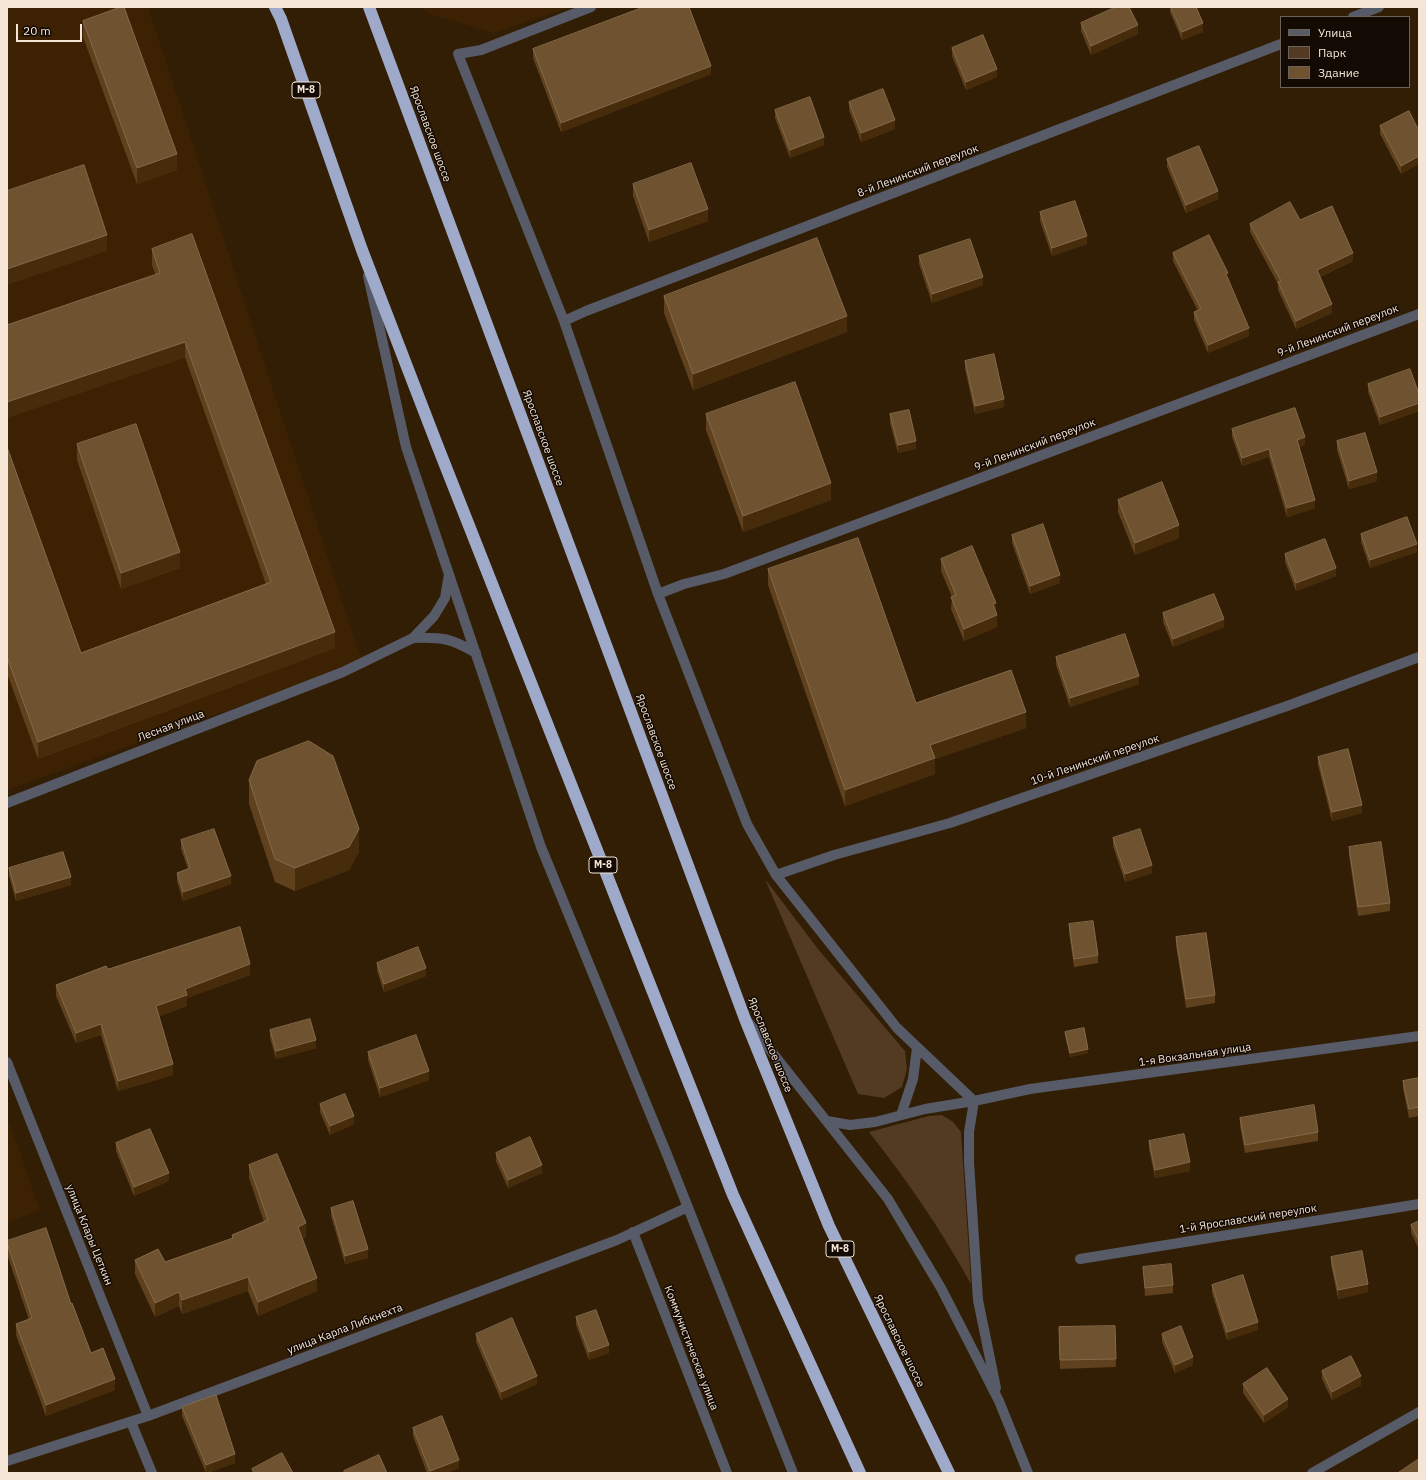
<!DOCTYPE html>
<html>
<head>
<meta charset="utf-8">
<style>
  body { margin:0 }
  #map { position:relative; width:1426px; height:1480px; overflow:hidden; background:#321e05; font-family:"IBM Plex Sans",sans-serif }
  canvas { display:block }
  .frame { position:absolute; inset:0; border:8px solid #f4e5d7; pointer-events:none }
  .legend { position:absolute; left:1280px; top:16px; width:130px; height:72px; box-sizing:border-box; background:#130a03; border:1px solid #6d6258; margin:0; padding:5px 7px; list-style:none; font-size:12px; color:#f4e5d7 }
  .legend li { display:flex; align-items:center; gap:8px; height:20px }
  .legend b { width:20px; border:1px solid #6d6258 }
  .scale { position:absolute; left:16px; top:24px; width:66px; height:18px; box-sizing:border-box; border:2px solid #f4e5d7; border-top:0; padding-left:5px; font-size:12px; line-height:14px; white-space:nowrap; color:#f4e5d7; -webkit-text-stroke:3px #130a03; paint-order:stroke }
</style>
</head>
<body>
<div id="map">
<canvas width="1426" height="1480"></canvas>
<div class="frame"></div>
<ul class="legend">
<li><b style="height:5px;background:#575b68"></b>Улица</li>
<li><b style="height:11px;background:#523b22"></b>Парк</li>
<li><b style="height:11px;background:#6f5331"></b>Здание</li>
</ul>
<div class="scale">20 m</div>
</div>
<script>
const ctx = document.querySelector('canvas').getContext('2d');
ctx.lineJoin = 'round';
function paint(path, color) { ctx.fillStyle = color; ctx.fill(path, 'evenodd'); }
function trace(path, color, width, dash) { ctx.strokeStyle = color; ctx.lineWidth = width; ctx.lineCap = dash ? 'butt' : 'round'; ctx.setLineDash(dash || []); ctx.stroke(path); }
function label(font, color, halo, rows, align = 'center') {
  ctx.font = font + ' "IBM Plex Sans",sans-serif'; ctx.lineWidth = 3; ctx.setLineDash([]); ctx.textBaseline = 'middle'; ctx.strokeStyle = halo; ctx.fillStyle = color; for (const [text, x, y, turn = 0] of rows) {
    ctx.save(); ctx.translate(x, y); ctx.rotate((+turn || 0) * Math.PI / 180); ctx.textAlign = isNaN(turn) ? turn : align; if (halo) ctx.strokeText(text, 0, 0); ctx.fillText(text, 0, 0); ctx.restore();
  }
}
paint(new Path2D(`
  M7 7H148L362 662 7 790Z
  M423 7H570L494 33 426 13Z
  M7 1116 40 1210 7 1223Z`), '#3c2203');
paint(new Path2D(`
  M765 879 818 949 905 1051 907 1069 902 1087 884 1098 858 1094Z
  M942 1115 953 1122 961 1132 971 1284C942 1231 907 1180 869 1132L929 1116Z`), '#523b22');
trace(new Path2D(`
  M591 7 481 50 458 54 564 321 658 594 747 824 776 875 897 1028 974 1101
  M1353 17 1379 7
  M368 276 406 447 541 847 668 1157 793 1473
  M564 321 586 311 1281 44
  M658 594 684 584 724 574 1419 314
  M413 638C442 637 451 638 476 653
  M7 803 343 672 413 638 434 616 445 598 449 574
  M776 875 834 855 950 823 1287 706 1419 657
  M749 1023 888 1199 941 1288 999 1401 1028 1473
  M7 1062 148 1416
  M974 1101 969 1132V1162L978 1300 996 1388
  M901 1115 913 1079 917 1048
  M827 1121 850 1125 875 1122 925 1109 974 1101 1030 1089 1419 1036
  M633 1232 727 1473
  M1080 1259 1419 1204
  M131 1422 152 1473
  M7 1461 148 1416 617 1240 688 1207
  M1312 1473 1419 1412`), '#575b68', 10);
trace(new Path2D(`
  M275 7 281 19 362 250 436 442 733 1195 860 1473
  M369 7 745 1019 829 1226 949 1473`), '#9faaca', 12);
paint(new Path2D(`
  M1170 7H1196L1203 32 1182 40 1170 12Z
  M83 21 177 170 137 184 83 37Z
  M1081 23 1138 34 1091 55 1081 31Z
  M952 48 997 77 966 90 952 56Z
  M533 49 711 74 561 132 533 58Z
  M849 102 895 129 861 142 849 110Z
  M775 110 824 145 790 158 775 118Z
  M1409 111 1401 174 1380 134V126Z
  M1167 159 1218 199 1186 213 1167 167Z
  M633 184 708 221 649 242 633 196Z
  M1040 212 1087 244 1052 256 1040 221Z
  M1300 220 1353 261 1320 277 1332 313 1296 329 1278 290V284L1250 232V224Z
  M152 249 335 648 38 759 7 673V447L81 653 266 584 152 265Z
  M1173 253 1228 279 1249 336 1208 353 1194 320V312L1198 311 1173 261Z
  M919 256 983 285 932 303 919 264Z
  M664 296 847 332 693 390 664 313Z
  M965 361 1004 407 975 414 965 369Z
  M1368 384 1419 394V411L1380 425 1368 392Z
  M706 414 831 500 743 532 706 430Z
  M890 414 916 449 898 453 890 423Z
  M1232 429 1305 445 1299 447 1315 508 1287 517 1269 457 1242 466 1232 437Z
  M1337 441 1377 481 1349 489 1337 450Z
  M77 444 180 568 121 589 77 460Z
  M1118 500 1179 538 1135 555 1118 512Z
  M1361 534 1417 552 1370 568 1361 542Z
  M1012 535 1060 583 1030 594 1012 543Z
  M1285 554 1336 576 1296 591 1285 562Z
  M941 559 996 610 997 627 964 641 951 609 952 597 941 571Z
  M768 569 916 703 1026 728 935 759V774L845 806 768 585Z
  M1163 613 1224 627 1173 647 1163 622Z
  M1056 657 1139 684 1070 707 1056 665Z
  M1318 757 1362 813 1332 821 1318 765Z
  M249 780 359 852 349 870 295 891 275 882 249 804Z
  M1113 838 1152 873 1125 882 1113 846Z
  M181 840 231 884 183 901 177 881V873L188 869 181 849Z
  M1349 847 1390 903V911L1358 916 1349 855Z
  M9 868 71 885 16 901 9 876Z
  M1069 924 1098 955V963L1074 967 1069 933Z
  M1176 937 1215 995V1003L1186 1008 1176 946Z
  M377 963 426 976 384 992 377 971Z
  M108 969 250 975 187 998V1006L159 1016 173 1075 118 1091 101 1035 76 1043 56 996V985Z
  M270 1030 316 1048 276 1059 270 1038Z
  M1065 1032 1088 1053 1070 1057 1065 1036Z
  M368 1052 429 1080 380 1097 368 1060Z
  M1419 1078V1116L1409 1118 1403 1089V1081Z
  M320 1104 354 1124 330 1135 320 1112Z
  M1240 1118 1318 1132V1141L1245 1153 1240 1126Z
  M1149 1141 1190 1171 1155 1178 1149 1149Z
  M116 1143 169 1181 134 1196 116 1151Z
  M496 1153 542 1173 508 1188 496 1161Z
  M249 1165 306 1237 302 1239 317 1291 258 1316 248 1291 182 1314 179 1306 155 1317 135 1274V1260L165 1262 232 1239V1235L264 1222 249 1178Z
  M331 1208 368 1258 345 1264 331 1216Z
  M1419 1221V1249L1411 1233V1225Z
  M7 1241 71 1304 91 1353 115 1390 46 1416 16 1335V1324L29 1320 7 1254Z
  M1331 1257 1368 1292 1338 1299 1331 1265Z
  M1143 1267 1173 1285V1293L1145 1296Z
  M1212 1285 1258 1330 1227 1340 1212 1293Z
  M576 1317 609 1353 589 1360 576 1325Z
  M1115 1326 1116 1367 1060 1369 1059 1327Z
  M476 1334 537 1384 501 1400 476 1342Z
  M1162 1334 1193 1365 1175 1373 1162 1342Z
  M1322 1371 1361 1385 1332 1400 1322 1379Z
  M1243 1384 1288 1407 1264 1423 1243 1393Z
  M182 1407 235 1463 207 1473H206L182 1416Z
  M413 1428 459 1468 446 1473H427L413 1436Z`), '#5f411d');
paint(new Path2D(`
  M1203 23V32L1182 40V32Z
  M1138 25V34L1091 55V46Z
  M711 66V74L561 132V123Z
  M997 69V77L966 90V82Z
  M895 120V129L861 142V133Z
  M824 137V145L790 158V150Z
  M177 154V170L137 184V168Z
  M1419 156V164L1401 174V166Z
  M1218 191V199L1186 213V205Z
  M708 209V221L649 242V230Z
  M107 235V251L7 285V269Z
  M1087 236V244L1052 256V248Z
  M1353 253V261L1317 278V270Z
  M983 277V285L932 303V294Z
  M1332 304V313L1296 329V321Z
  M847 316V332L693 390V374Z
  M1249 328V336L1208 353V345Z
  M185 342V358L7 418V402Z
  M1004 399V407L975 414V406Z
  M1419 403V411L1380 425V417Z
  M1305 437V445L1297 448V440Z
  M916 441V449L898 453V445Z
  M1269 449V457L1242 466V458Z
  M1377 472V481L1349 489V481Z
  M831 483V500L743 532V516Z
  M1315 500V508L1287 517V508Z
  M1179 525V538L1135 555V543Z
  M1417 544V552L1370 568V560Z
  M180 552V568L121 589V573Z
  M1336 568V576L1296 591V583Z
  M1060 575V583L1030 594V586Z
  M996 603V615L993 604Z
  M997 615V627L964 641V629Z
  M1224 619V627L1173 647V639Z
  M335 632V648L38 759V742Z
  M1139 676V684L1070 707V698Z
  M1026 712V728L935 759V774L845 806V790L930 745Z
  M1362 805V813L1332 821V812Z
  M359 829V852L349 870 295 891V868Z
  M1152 865V873L1125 882V874Z
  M231 876V884L183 901V892Z
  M71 877V885L16 901V893Z
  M250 964V975L187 998V1006L156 1017V1006L185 989Z
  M426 968V976L384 992V984Z
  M101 1024V1035L76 1043V1033Z
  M316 1040V1048L276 1059V1051Z
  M1088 1049V1053L1070 1057V1053Z
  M173 1064V1075L118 1091V1081Z
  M429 1071V1080L380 1097V1088Z
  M354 1116V1124L330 1135V1126Z
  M1190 1162V1171L1155 1178V1170Z
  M542 1165V1173L508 1188V1180Z
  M169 1173V1181L134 1196V1187Z
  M306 1223V1237L298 1241V1227Z
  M368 1249V1258L345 1264V1256Z
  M248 1277V1291L182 1314V1300Z
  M317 1278V1291L258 1316V1302Z
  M1368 1284V1292L1338 1299V1290Z
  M179 1292V1306L155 1317V1303Z
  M1258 1322V1330L1227 1340V1332Z
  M609 1345V1353L589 1360V1352Z
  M1193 1357V1365L1175 1373V1365Z
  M537 1376V1384L501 1400V1392Z
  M1361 1376V1385L1332 1400V1392Z
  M115 1379V1390L46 1416V1405Z
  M1288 1399V1407L1264 1423V1415Z
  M235 1454V1463L206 1473V1465Z
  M459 1460V1468L446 1473H430V1471Z`), '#462c0b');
const building = new Path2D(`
  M121 7H124L177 154 137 168 83 21Z
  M644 7H689L711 66 561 123 533 49Z
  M1116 7H1129L1138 25 1091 46 1081 23Z
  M1171 7H1196L1203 23 1182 32Z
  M983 35 997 69 966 82 952 48Z
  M883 89 895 120 861 133 849 102Z
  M810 97 824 137 790 150 775 110Z
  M1409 111 1419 131V156L1401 166 1380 126Z
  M1199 146 1218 191 1186 205 1167 159Z
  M691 163 708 209 649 230 633 184Z
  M84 165 107 235 7 269V191Z
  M1075 201 1087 236 1052 248 1040 212Z
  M1290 202 1300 220 1332 206 1353 253 1317 270 1332 304 1296 321 1278 282 1281 281 1250 224Z
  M192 234 335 632 38 742 7 657V447L81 653 271 582 185 342 7 402V325L160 273 152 249Z
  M1209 235 1228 273 1226 274 1249 328 1208 345 1194 312 1201 309 1173 253Z
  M817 238 847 316 693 374 664 296Z
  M970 239 983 277 932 294 919 256Z
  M994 354 1004 399 975 406 965 361Z
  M1410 369 1419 394V403L1380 417 1368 384Z
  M795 382 831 483 743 516 706 414Z
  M1295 408 1305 437 1297 440 1315 500 1287 508 1269 449 1242 458 1232 429Z
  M909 410 916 441 898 445 890 414Z
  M136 424 180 552 121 573 77 444Z
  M1365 433 1377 472 1349 481 1337 441Z
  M1162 482 1179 525 1135 543 1118 500Z
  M1407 517 1417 544 1370 560 1361 534Z
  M1043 524 1060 575 1030 586 1012 535Z
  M858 538 916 703 1011 670 1026 712 930 745 935 758 845 790 768 569Z
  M1325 539 1336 568 1296 583 1285 554Z
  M972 546 996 603 993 604 997 615 964 629 951 597 956 595 941 559Z
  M1214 594 1224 619 1173 639 1163 613Z
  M1125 634 1139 676 1070 698 1056 657Z
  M309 741 333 756 359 829 349 847 295 868 275 859 249 780 257 761Z
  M1348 749 1362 805 1332 812 1318 757Z
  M214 829 231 876 183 892 177 873 190 868 181 840Z
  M1140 829 1152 865 1125 874 1113 838Z
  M1381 842 1390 903 1358 907 1349 847Z
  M63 852 71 877 16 893 9 868Z
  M1093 921 1098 955 1074 959 1069 924Z
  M240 927 250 964 185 989 187 995 156 1006 173 1064 118 1081 101 1024 76 1033 56 985 106 966 108 969Z
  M1206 933 1215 995 1186 999 1176 937Z
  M418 947 426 968 384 984 377 963Z
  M310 1019 316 1040 276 1051 270 1030Z
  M1084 1028 1088 1049 1070 1053 1065 1032Z
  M416 1035 429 1071 380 1088 368 1052Z
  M1419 1078V1107L1409 1109 1403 1081Z
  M345 1094 354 1116 330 1126 320 1104Z
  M1314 1105 1318 1132 1245 1145 1240 1118Z
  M150 1129 169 1173 134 1187 116 1143Z
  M1184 1134 1190 1162 1155 1170 1149 1141Z
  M530 1137 542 1165 508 1180 496 1153Z
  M277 1154 306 1223 298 1227 317 1278 258 1302 248 1277 182 1300 179 1292 155 1303 135 1260 158 1249 165 1262 233 1238 232 1235 268 1220 249 1165Z
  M353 1201 368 1249 345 1256 331 1208Z
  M1419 1221V1241L1411 1225Z
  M46 1228 71 1304 72 1303 91 1353 103 1348 115 1379 46 1405 16 1324 32 1318 7 1243V1241Z
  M1362 1251 1368 1284 1338 1290 1331 1257Z
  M1171 1264 1173 1285 1145 1288 1143 1267Z
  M1243 1275 1258 1322 1227 1332 1212 1285Z
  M596 1310 609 1345 589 1352 576 1317Z
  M512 1318 537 1376 501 1392 476 1334Z
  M1115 1326 1116 1359 1060 1360 1059 1327Z
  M1181 1326 1193 1357 1175 1365 1162 1334Z
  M1351 1356 1361 1376 1332 1392 1322 1371Z
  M1267 1368 1288 1399 1264 1415 1243 1384Z
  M216 1395 235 1454 206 1465 182 1407Z
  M442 1416 459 1460 430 1471 413 1428Z
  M282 1453 293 1473H254L252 1469Z
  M379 1455 387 1473H344V1471Z
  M1419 1459V1473H1398Z`);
paint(building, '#6f5331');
trace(building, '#846a4b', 1);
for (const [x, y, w] of [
  [306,90,28],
  [603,865,28],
  [840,1249,28]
]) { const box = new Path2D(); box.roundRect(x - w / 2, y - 8, w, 16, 3); ctx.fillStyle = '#130a03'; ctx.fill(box); trace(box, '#f4e5d7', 1); }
label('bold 10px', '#f4e5d7', null, [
  ["М-8",306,90],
  ["М-8",603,865],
  ["М-8",840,1249]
]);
label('11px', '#f4e5d7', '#130a03', [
  ["Ярославское шоссе",430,134,70],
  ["8-й Ленинский переулок",918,171,-21],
  ["9-й Ленинский переулок",1338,331,-21],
  ["Ярославское шоссе",543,438,70],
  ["9-й Ленинский переулок",1035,445,-21],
  ["Лесная улица",171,726,-21],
  ["Ярославское шоссе",656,742,70],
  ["10-й Ленинский переулок",1095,760,-19],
  ["Ярославское шоссе",770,1045,68],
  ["1-я Вокзальная улица",1195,1055,-8],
  ["1-й Ярославский переулок",1248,1219,-9],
  ["улица Клары Цеткин",89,1235,68],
  ["улица Карла Либкнехта",345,1329,-21],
  ["Ярославское шоссе",899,1341,64],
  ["Коммунистическая улица",691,1348,69]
]);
</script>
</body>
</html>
